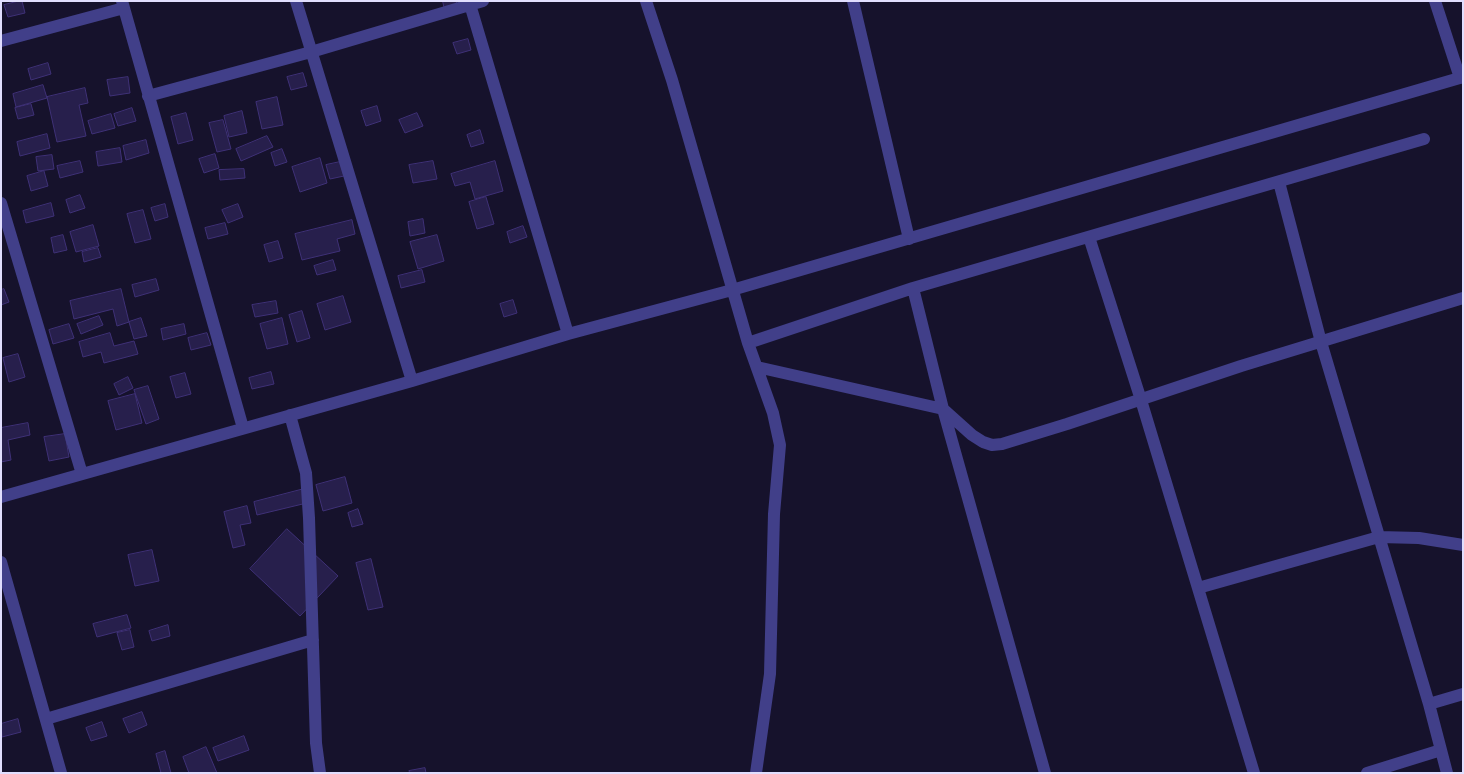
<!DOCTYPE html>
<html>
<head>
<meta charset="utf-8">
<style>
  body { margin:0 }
  #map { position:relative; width:1464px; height:774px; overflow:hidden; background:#16122c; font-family:"Golos Text",sans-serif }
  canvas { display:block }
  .frame { position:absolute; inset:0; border:2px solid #e1defe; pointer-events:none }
</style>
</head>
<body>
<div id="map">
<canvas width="1464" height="774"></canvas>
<div class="frame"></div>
</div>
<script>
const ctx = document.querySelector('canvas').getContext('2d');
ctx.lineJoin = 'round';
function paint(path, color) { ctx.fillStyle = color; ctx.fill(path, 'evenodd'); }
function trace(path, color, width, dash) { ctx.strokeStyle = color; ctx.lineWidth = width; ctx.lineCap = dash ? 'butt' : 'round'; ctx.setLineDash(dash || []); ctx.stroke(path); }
const building = new Path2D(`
  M19 1H22L25 13 8 17 4 5Z
  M443 1H456L459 12 446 15Z
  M468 39 471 50 457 54 453 43Z
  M48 63 51 74 31 80 28 69Z
  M303 73 307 86 291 90 287 77Z
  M128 77 130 93 110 96 107 80Z
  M43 85 47 98 16 107 13 94Z
  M85 88 88 103 79 105 86 136 57 142 47 97Z
  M277 97 283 125 262 129 256 102Z
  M31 104 34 115 18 119 15 108Z
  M377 106 381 121 366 126 361 111Z
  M132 108 136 121 118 126 114 114Z
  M242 111 247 133 229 137 224 116Z
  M186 113 193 140 178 144 171 117Z
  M417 113 423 126 405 133 399 120Z
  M111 114 115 128 92 134 88 121Z
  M223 120 231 149 217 152 209 123Z
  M480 130 484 143 471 147 467 135Z
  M47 134 50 148 20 156 17 142Z
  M267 136 273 147 241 161 236 149Z
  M146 140 149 153 126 160 123 146Z
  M120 148 122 162 98 166 96 152Z
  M282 149 287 162 275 166 271 153Z
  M215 154 219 168 204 173 199 159Z
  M52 155 54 169 38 171 36 157Z
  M320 158 327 183 300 192 292 167Z
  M80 161 83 172 60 178 57 166Z
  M433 161 437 179 413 183 409 165Z
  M495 161 503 191 475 199 470 182 455 186 451 174Z
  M340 162 344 176 330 179 326 165Z
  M244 169 245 178 220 180 219 170Z
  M44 171 48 186 31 191 27 176Z
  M80 195 85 208 70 213 66 200Z
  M486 197 494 224 477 229 469 202Z
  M51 203 54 216 26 223 23 211Z
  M165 204 168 217 155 221 151 208Z
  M238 204 243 217 228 223 222 210Z
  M143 210 151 239 135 243 127 214Z
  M423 219 425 233 410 236 408 222Z
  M352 220 355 234 337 239 340 251 302 260 295 234Z
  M225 223 228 234 208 239 205 228Z
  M93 225 99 246 76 252 70 232Z
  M523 226 527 237 510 243 507 232Z
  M63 235 67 250 54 253 51 238Z
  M437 235 444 261 418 269 410 242Z
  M278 241 283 258 269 262 264 245Z
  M98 248 101 257 84 262 82 252Z
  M333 260 336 270 317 275 314 266Z
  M422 270 425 282 401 288 398 276Z
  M156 279 159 290 135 297 132 285Z
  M4 289 9 302 1 305V290Z
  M121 289 129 322 117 326 113 309 74 319 70 301Z
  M343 296 351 322 325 330 317 304Z
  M513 300 517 313 504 317 500 304Z
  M276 301 278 313 255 317 252 305Z
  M302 311 310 338 297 342 289 315Z
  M99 316 103 325 81 334 77 324Z
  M141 318 147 336 134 339 129 322Z
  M282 318 288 344 267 349 260 324Z
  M69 324 74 338 53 344 49 330Z
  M184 324 186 334 163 340 161 329Z
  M110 333 114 346 134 341 138 354 104 363 101 352 83 357 79 342Z
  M207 333 211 345 191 350 188 338Z
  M18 354 25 377 9 382 3 358Z
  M271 372 274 384 252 389 249 378Z
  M185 373 191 394 176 398 170 377Z
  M128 377 133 388 119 395 114 384Z
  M148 386 159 419 146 424 134 390Z
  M135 394 142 423 116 430 108 401Z
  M28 423 30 435 8 440 11 460 1 462V428Z
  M65 434 69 457 49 461 44 437Z
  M345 477 352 503 323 511 316 485Z
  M308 488 311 502 257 515 254 502Z
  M247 506 251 523 240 525 245 545 233 548 224 512Z
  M358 509 363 524 352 527 348 513Z
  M287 529 338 576 300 616 250 569Z
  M152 550 159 581 135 586 128 555Z
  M371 559 383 607 368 610 356 563Z
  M127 615 131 628 97 637 93 624Z
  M168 625 170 636 152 641 149 631Z
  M130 630 134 647 122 650 117 633Z
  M142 712 147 725 129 733 123 719Z
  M18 719 21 732 2 737 1 724Z
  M102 722 107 736 91 741 86 728Z
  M244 736 249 750 218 761 213 748Z
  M206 747 217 773H189L183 757Z
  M165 751 171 773H161L156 754Z
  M425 768 426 773H410L409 771Z`);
paint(building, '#271f4c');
trace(building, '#3f3177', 1);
trace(new Path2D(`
  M122 1 243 428
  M296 1 412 381
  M469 1 568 334
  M646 1 672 80 748 343 773 413 780 445 774 514 770 674 756 773
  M853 1 909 239
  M1435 1 1460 78
  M1 41 124 8
  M148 96 311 52 483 1
  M1279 182 1321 342 1429 704 1447 773
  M1 203 82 474
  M1089 237 1141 400 1254 773
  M913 288 943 409 1045 773
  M748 343 913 288 1424 139
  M757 367 943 409 972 435 983 442 992 445 1002 444 1067 424 1241 366 1463 298
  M290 415 306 473 309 518 316 743 320 773
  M1 497 412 381 568 334 732 290 1463 77
  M1 562 61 773
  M1198 588 1379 537 1419 538 1463 545
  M1429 704 1463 694
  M46 719 313 640
  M1367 773 1441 750`), '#413f89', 12);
</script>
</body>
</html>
